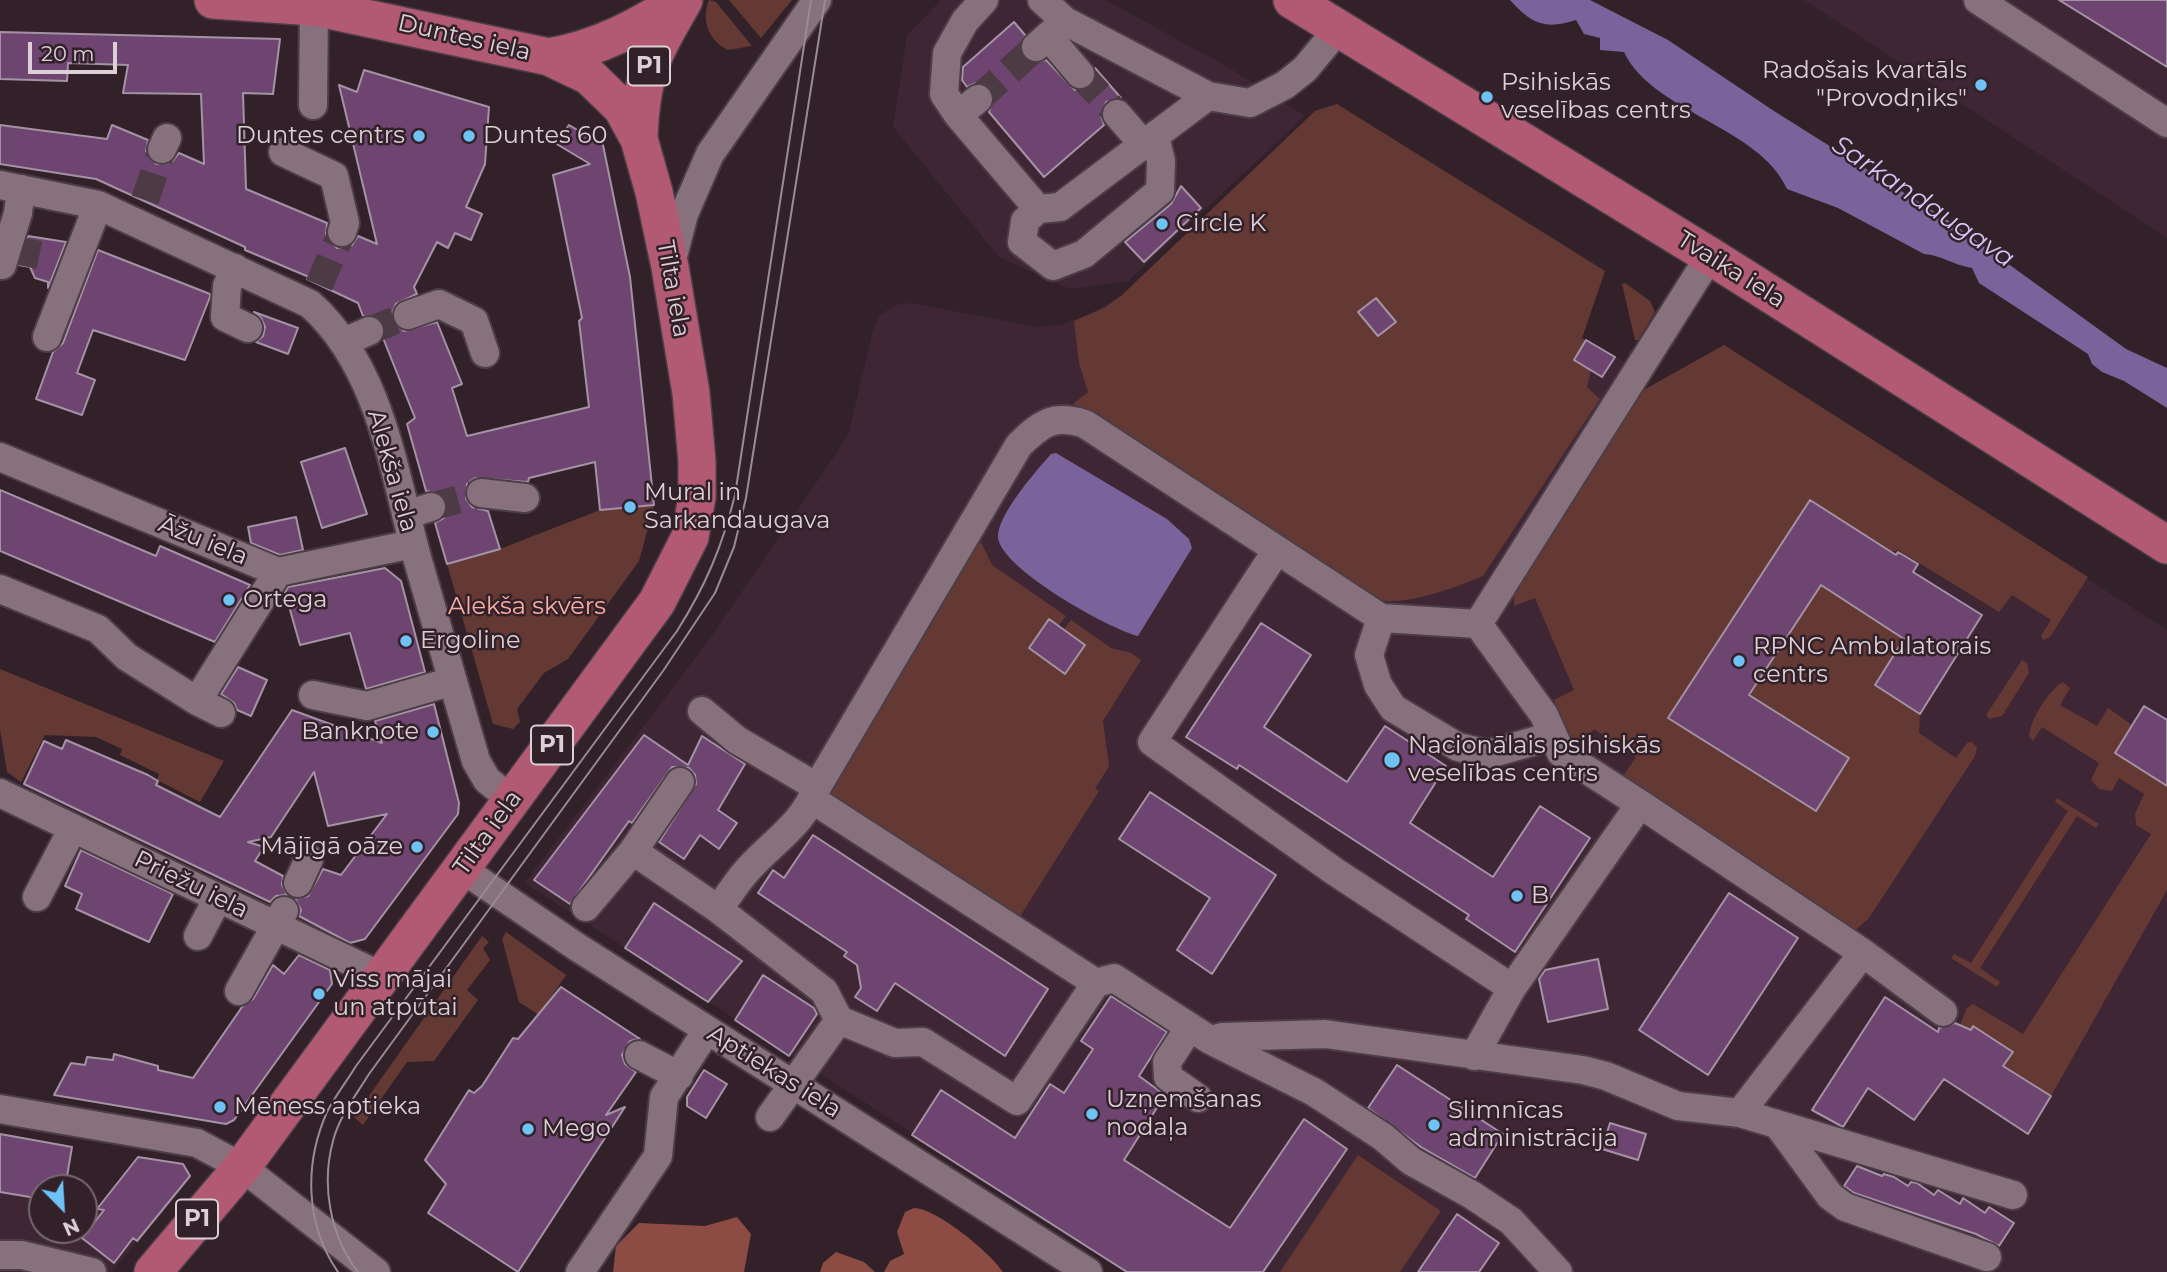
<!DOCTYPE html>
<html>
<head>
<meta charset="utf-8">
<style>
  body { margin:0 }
  #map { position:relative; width:2167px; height:1272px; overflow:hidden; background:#33212a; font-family:Montserrat,sans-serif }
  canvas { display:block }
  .north { position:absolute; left:28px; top:1174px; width:70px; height:70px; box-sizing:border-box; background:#33212a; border:2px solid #77676f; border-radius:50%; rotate:156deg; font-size:19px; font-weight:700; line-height:28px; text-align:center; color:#dcd0d6 }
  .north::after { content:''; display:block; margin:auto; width:24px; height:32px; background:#6fc2f4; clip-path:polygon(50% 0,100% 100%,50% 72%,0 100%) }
  .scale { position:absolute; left:28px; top:42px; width:89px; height:32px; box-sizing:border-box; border:4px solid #dcd0d6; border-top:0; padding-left:9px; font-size:21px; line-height:24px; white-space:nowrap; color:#dcd0d6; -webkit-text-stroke:5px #33212a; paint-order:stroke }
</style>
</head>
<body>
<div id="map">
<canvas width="2167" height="1272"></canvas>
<div class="north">N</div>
<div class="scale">20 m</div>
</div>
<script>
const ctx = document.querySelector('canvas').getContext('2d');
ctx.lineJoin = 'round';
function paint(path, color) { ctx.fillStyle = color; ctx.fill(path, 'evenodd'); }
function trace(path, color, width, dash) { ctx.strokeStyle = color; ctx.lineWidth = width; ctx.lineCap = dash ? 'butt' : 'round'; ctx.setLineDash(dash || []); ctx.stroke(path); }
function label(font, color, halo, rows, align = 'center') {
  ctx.font = font + ' Montserrat,sans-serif'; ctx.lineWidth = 5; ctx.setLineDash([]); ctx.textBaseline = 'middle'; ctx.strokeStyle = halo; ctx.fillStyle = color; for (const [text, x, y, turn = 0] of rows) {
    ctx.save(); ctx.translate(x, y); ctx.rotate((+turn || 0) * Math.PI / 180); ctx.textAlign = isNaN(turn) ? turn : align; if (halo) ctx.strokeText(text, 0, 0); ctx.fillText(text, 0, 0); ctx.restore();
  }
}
paint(new Path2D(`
  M941 0H1106L1231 69 1305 116 1128 281 1070 289 999 257 893 127 907 35Z
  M1804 0H2167V238Z
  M1337 104 1605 271 1582 338 1628 364 1640 392 1724 345 2167 630V1272H1127L525 883 711 637 848 436 873 331 880 315 895 305 912 303 1036 327 1061 325 1090 314 1122 295 1315 111Z
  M0 1192 42 1199V1230H84V1207L97 1209 137 1241 112 1272H0Z`), '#3e2634');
paint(new Path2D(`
  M709 0 716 2 752 46 728 50C708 40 701 20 709 0Z
  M729 0H792L761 38Z
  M1337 104 1605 271 1582 338 1586 341 1591 370 1587 387 1600 399 1483 576C1457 587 1413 603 1385 601 1372 600 1360 593 1349 587L1073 404 1088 392 1079 363 1074 321 1106 307 1122 295 1315 111Z
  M1625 283 1650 301 1655 312 1638 340H1635L1622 284Z
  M1724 345 2088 577 2050 637 2043 640 2041 636 2051 620 2012 595 1999 612 1898 550 1891 552 1810 501 1668 718 1816 811 1849 758 1750 696 1821 585 1904 639 1875 685 1920 714 1919 733 1956 758 1968 742H1972L1977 748 1975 756 1869 918 1851 934 1624 783 1623 776 1636 757 1594 729 1580 748 1573 749 1554 700 1574 690 1535 598 1514 606V594L1519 583 1640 392Z
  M654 505 639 561 568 659 544 673 517 709 520 722 513 729 493 724 447 564 500 549 600 510Z
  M971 538 982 544 992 565 1066 616 1059 625 1049 619 1029 647 1064 674 1085 645 1064 629 1071 620 1111 648 1131 653 1141 660 1103 721 1109 766 1095 789 1099 791 1019 918 832 796 828 790Z
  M2022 660 2027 663 2029 673 2002 716 1989 719 1986 715Z
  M0 669 224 761 200 802 157 780 159 774 120 755 122 749 96 737 45 735 21 782 7 772 0 729Z
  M2062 682 2070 688 2060 705 2097 726 2108 708 2132 725 2115 753 2167 786V890L2051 1096 2003 1066 2012 1052 1973 1026 1971 1030 1960 1025 1967 1008 1973 1004 2023 1034 2151 834 2136 825 2135 814 2144 794 2119 778 2112 791 2099 789 2091 780 2099 763 2042 727 2033 741 2029 736C2031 718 2048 692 2062 682Z
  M2057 798 2099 824 2096 828 2077 816 1980 968 2000 982 1997 987 1951 958 1954 954 1971 963 2068 811 2055 802Z
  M506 932 566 975 539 1015 519 1002 502 939Z
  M482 936 489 942 483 948 490 960 467 990 478 1000 434 1061 407 1062 363 1125 354 1117Z
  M1358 1155 1441 1211 1400 1272H1280Z`), '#643933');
paint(new Path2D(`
  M914 1208C936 1208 991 1253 1003 1272H884L890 1261 904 1254 897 1232 905 1212Z
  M737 1217 751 1234 744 1272H613L616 1246 639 1223 705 1226Z
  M836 1252 864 1262 875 1272H820L823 1263Z`), '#8c4c43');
paint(new Path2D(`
  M1510 0H1590L1668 40 1774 111 1949 221 2126 349 2167 368V408L2124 381 2102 372 2092 364 2088 354 1979 283 1972 268C1953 265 1941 255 1924 254L1838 208 1787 189C1760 127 1652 112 1624 52L1600 50V38L1584 34 1576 20C1545 30 1531 24 1510 0Z
  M1056 453 1167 519 1189 539 1192 548 1138 636C1111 630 995 566 998 535 1000 512 1036 471 1051 454Z`), '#7a639b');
const building = new Path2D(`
  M2059 0H2167V67Z
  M1014 22 1025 35 1020 50 1024 59 1032 63 1046 60 1075 90 1091 86 1096 79 1095 68 1121 98 1106 102 1101 116 1104 125 1044 177 989 112 994 97 990 88 976 83 967 87 962 80 963 67Z
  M0 32 280 39 273 94 243 93 246 189 327 223 326 236 337 248 352 245 358 236 377 244 339 85 357 92 364 70 489 107 485 164 466 207 482 214 471 240 455 233 448 248 437 242 414 287 417 294 396 304 392 313 393 321 404 331 437 322 462 384 452 388 467 436 589 407 579 321 582 318 553 175 590 164 555 143 569 125 603 145 630 277 654 505 600 510 595 462 529 478 528 482 475 478 467 484 466 499 472 507 488 511 500 549 447 564 435 523 444 518 447 503 442 494 426 491 407 424 415 418 383 338 384 325 379 318 363 316 358 303 307 279 309 277 245 250V247L96 179 0 164V125L107 139 112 125 148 140 146 151 156 164 171 163 179 153 204 164 201 94 123 93 128 65 68 63 67 81 0 79Z
  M1181 186 1201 208 1144 262 1125 242 1171 204Z
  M28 236 66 242 48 288V282L35 278 30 267 19 265Z
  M98 250 210 294V297L185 360 93 330 77 373 95 380 82 415 36 399 53 352 63 343Z
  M1376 298 1396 322 1378 336 1358 312Z
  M254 312 298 328 288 354 256 342 263 336 265 327 261 318Z
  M1586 340 1615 357 1602 377 1574 360Z
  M345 448 367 514 322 528 301 462Z
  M0 490 156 556 160 546 250 585 215 642 0 551Z
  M1810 500 1896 555 1898 552 1918 564 1913 572 1982 615 1920 714 1875 685 1904 639 1821 585 1749 695 1849 758 1816 811 1668 718Z
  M296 517 303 550 280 555 251 543 248 527Z
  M385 568 401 581 425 672 366 689 350 633 300 645 285 592 288 587Z
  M1049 619 1085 645 1065 674 1029 648Z
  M1261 623 1311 655 1264 727 1347 782 1385 726 1446 766 1410 823 1493 877 1540 806 1590 838 1515 952 1466 919 1469 915 1239 765 1237 769 1186 737Z
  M238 667 267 680 251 716 237 710 234 703 221 694Z
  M434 704 459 803 458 814 365 939 350 943 299 916 301 910 295 899 308 896 323 869 341 875 387 814 328 826 314 772 271 837 248 842 264 847 255 861 283 876 282 885 287 895 276 896 270 902 24 784 44 741 62 749 66 740 148 775 158 781 156 785 220 817 292 710 382 743 375 721Z
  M2144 706 2167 720V786L2115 753Z
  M644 735 688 765 702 736 745 764 718 810 737 823 719 849 700 835 684 859 659 842 696 784 695 775 689 768 672 767 632 823 629 821 570 904 534 880Z
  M1150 792 1276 875 1212 974 1177 950 1210 898 1119 839Z
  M813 835 1048 989 1005 1056 895 983 877 1011 855 997 861 988 857 965 844 956 847 952 758 893 773 870 784 878Z
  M81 850 173 894 149 942 76 909 82 894 65 886Z
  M1729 893 1798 938 1708 1075 1639 1030Z
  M654 903 742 961 708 1002 625 948Z
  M299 955 330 970 332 984 234 1120 226 1124 54 1095 71 1063 85 1065 87 1057 113 1060 114 1054 158 1066V1070L193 1078 242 1007 253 999 273 965 284 974Z
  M1598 959 1608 1009 1548 1022 1539 979 1545 970Z
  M763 975 814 1008 817 1014 789 1056 735 1020Z
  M561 987 640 1039 630 1041 622 1055 625 1064 636 1072 606 1115 625 1107 518 1272 428 1213 446 1184 425 1160 469 1090 474 1093 482 1086 513 1038 518 1039Z
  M1111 996 1167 1032 1139 1076 1165 1095 1124 1160 1230 1228 1304 1119 1347 1149 1263 1272H1127L912 1135 941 1090 1015 1138 1050 1084 1064 1093 1093 1049 1081 1041Z
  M1885 997 1938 1032 1939 1028 1955 1023 1971 1030 1973 1026 2013 1052 2003 1066 2051 1096 2028 1134 1944 1079 1914 1120 1868 1088 1843 1127 1812 1110Z
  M1397 1065 1503 1134 1475 1178 1421 1147 1368 1108Z
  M704 1070 727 1084 706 1118 687 1106V1097Z
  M1610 1123 1646 1134 1638 1160 1602 1149Z
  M0 1134 72 1147 65 1188H42V1199L0 1192Z
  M138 1157 183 1164 190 1176 137 1241 133 1238 114 1263 82 1238 104 1210 97 1209Z
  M1857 1166 1882 1176 1884 1174 1894 1177 1908 1186 1911 1182 1917 1183 1934 1195 1938 1190 1960 1204 1963 1198 1985 1213 1989 1207 2014 1223 1999 1246 1976 1234 1854 1193 1844 1186Z
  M1457 1214 1499 1243 1479 1272H1418Z`);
paint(building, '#6e4471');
trace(building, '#a493a5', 2);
trace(new Path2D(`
  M1080 74 1117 114
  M978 99 1036 47
  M145 200 162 149
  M23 266 29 236
  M319 285 342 232
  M369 331 408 315
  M431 507 481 493`), '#4c3b44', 28, [28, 14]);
const minor = new Path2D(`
  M1042 0 1065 21
  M1978 0 2167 123
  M1048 36 1080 74
  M1036 47 1065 21 1208 96 1250 103 1285 85 1305 69 1339 28
  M978 99 958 115 1038 209 1060 207 1208 96
  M313 105 314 7
  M1117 114 1143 144
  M958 115 944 94 947 53 965 21 984 0
  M162 149 167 138
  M283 152 334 176 345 223 342 232
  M0 185 98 205 310 304C381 367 394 474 418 561 437 628 457 694 476 761L487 780 512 800
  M1038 209 1025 221 1022 242 1053 266 1084 254 1160 191 1161 161 1155 136
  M671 264 684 214 710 154 817 0
  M2 265 18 213 21 189
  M235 268 227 286 225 317 248 328
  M408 315 439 304 474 321 485 353
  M47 337 98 205
  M344 342 369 331
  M0 457 278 572 413 544
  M481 493 525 498
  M406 515 431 507
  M1277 550 1152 742 1334 871 1512 988 1640 804 1561 753 1544 715 1478 624
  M0 589 98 629 127 657 197 701 278 572
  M1381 618 1369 655 1378 685 1393 708 1458 747 1489 754 1552 736
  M1478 624 1710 256
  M313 695 367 706 453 681
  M197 701 221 713
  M702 711 737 740 817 787
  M0 793 383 977
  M813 800 1096 983
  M1640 804 1863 953 1943 1012
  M633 851 718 909 824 991 839 1020 895 1043 923 1042 1017 1101 1096 983 1114 978 1210 1040 1314 1092 1383 1137 1411 1161 1472 1195 1511 1221 1558 1272
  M462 869 577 947 1088 1272
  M298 883 309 859
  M37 897 73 828
  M586 907 633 851 680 782
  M718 909C727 898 735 885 744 874 770 843 803 826 817 787L1019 445C1042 423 1053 414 1085 424L1381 618 1478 624
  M198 936 218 898
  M239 991 284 911
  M1190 1027 1167 1062 1168 1077 1198 1098
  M1210 1040 1222 1037 1325 1034 1583 1070 1606 1076 1678 1106 1740 1113 2013 1195
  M639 1055 679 1076
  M1474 1056 1512 988
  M0 1109 197 1143 242 1167 376 1272
  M1740 1113 1863 953
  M770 1117 839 1020
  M1778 1125 1830 1196 1845 1207 1987 1257
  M0 1255H22L92 1272
  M580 1272 658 1156 664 1097 707 1030`);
const major = new Path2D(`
  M1292 0 1710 256 2167 545
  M549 57C600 48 638 27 681 0
  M639 139C641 74 652 56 684 0
  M153 1272 242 1167 657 602 690 537 697 497V462L691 393 670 267 654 192 639 139 622 108 589 76 549 57 314 7 213 0`);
trace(minor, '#4c3d46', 32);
trace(major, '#4c3d46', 40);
trace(minor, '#87717c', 28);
trace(major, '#b25a74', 37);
trace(new Path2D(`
  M338 1272C305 1224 304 1164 327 1112 335 1096 347 1081 356 1066L677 631C706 585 722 547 735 495L811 0
  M358 1272C330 1236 321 1185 333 1141 339 1117 356 1095 369 1074L663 671 715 593 734 547 746 498 825 0`), '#998b92', 2);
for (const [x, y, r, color] of [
  [1981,85,7,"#6fc2f4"],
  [1487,97,7,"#6fc2f4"],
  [419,136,7,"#6fc2f4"],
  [469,136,7,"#6fc2f4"],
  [1162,224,7,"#6fc2f4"],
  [630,507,7,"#6fc2f4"],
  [229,600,7,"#6fc2f4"],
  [406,641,7,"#6fc2f4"],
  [1739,661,7,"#6fc2f4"],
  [433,732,7,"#6fc2f4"],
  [1392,760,9,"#6fc2f4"],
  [417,847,7,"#6fc2f4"],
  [1517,896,7,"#6fc2f4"],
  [319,994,7,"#6fc2f4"],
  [220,1107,7,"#6fc2f4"],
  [1092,1114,7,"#6fc2f4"],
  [1434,1125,7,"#6fc2f4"],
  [528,1129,7,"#6fc2f4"]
]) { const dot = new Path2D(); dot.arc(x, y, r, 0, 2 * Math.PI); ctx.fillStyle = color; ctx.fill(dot); trace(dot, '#33212a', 2.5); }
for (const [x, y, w] of [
  [649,66,42],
  [552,745,42],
  [197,1219,42]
]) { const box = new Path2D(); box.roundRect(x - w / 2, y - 19.5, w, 39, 5); ctx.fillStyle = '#33212a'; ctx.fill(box); trace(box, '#dcd0d6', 2); }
label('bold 23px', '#dcd0d6', null, [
  ["P1",649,66],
  ["P1",552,745],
  ["P1",197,1219]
]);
label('24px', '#dcd0d6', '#33212a', [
  ["Duntes iela",464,38,13],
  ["Tvaika iela",1731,270,32],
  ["Tilta iela",673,289,80],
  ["Alekša iela",392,471,74],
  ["Āžu iela",203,541,22],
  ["Tilta iela",488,833,-54],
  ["Priežu iela",191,885,26],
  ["Aptiekas iela",774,1072,32]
]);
label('24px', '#dcd0d6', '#33212a', [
  ["Radošais kvartāls",1967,71,"right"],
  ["\"Provodņiks\"",1967,99,"right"],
  ["Psihiskās",1501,83],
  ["veselības centrs",1501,111],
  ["Duntes centrs",405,136,"right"],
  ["Duntes 60",483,136],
  ["Circle K",1176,224],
  ["Mural in",644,493],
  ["Sarkandaugava",644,521],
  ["Ortega",243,600],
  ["Ergoline",420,641],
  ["RPNC Ambulatorais",1753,647],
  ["centrs",1753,675],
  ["Banknote",419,732,"right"],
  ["Nacionālais psihiskās",1408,746],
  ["veselības centrs",1408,774],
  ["Mājīgā oāze",403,847,"right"],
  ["B",1531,896],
  ["Viss mājai",333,980],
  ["un atpūtai",333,1008],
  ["Uzņemšanas",1106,1100],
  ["nodaļa",1106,1128],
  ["Mēness aptieka",234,1107],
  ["Slimnīcas",1448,1111],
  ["administrācija",1448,1139],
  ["Mego",542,1129]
], 'left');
label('24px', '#fcaea2', '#33212a', [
  ["Alekša skvērs",527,607]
]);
label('italic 26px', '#d7c4f6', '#33212a', [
  ["Sarkandaugava",1923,202,34]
]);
</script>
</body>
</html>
